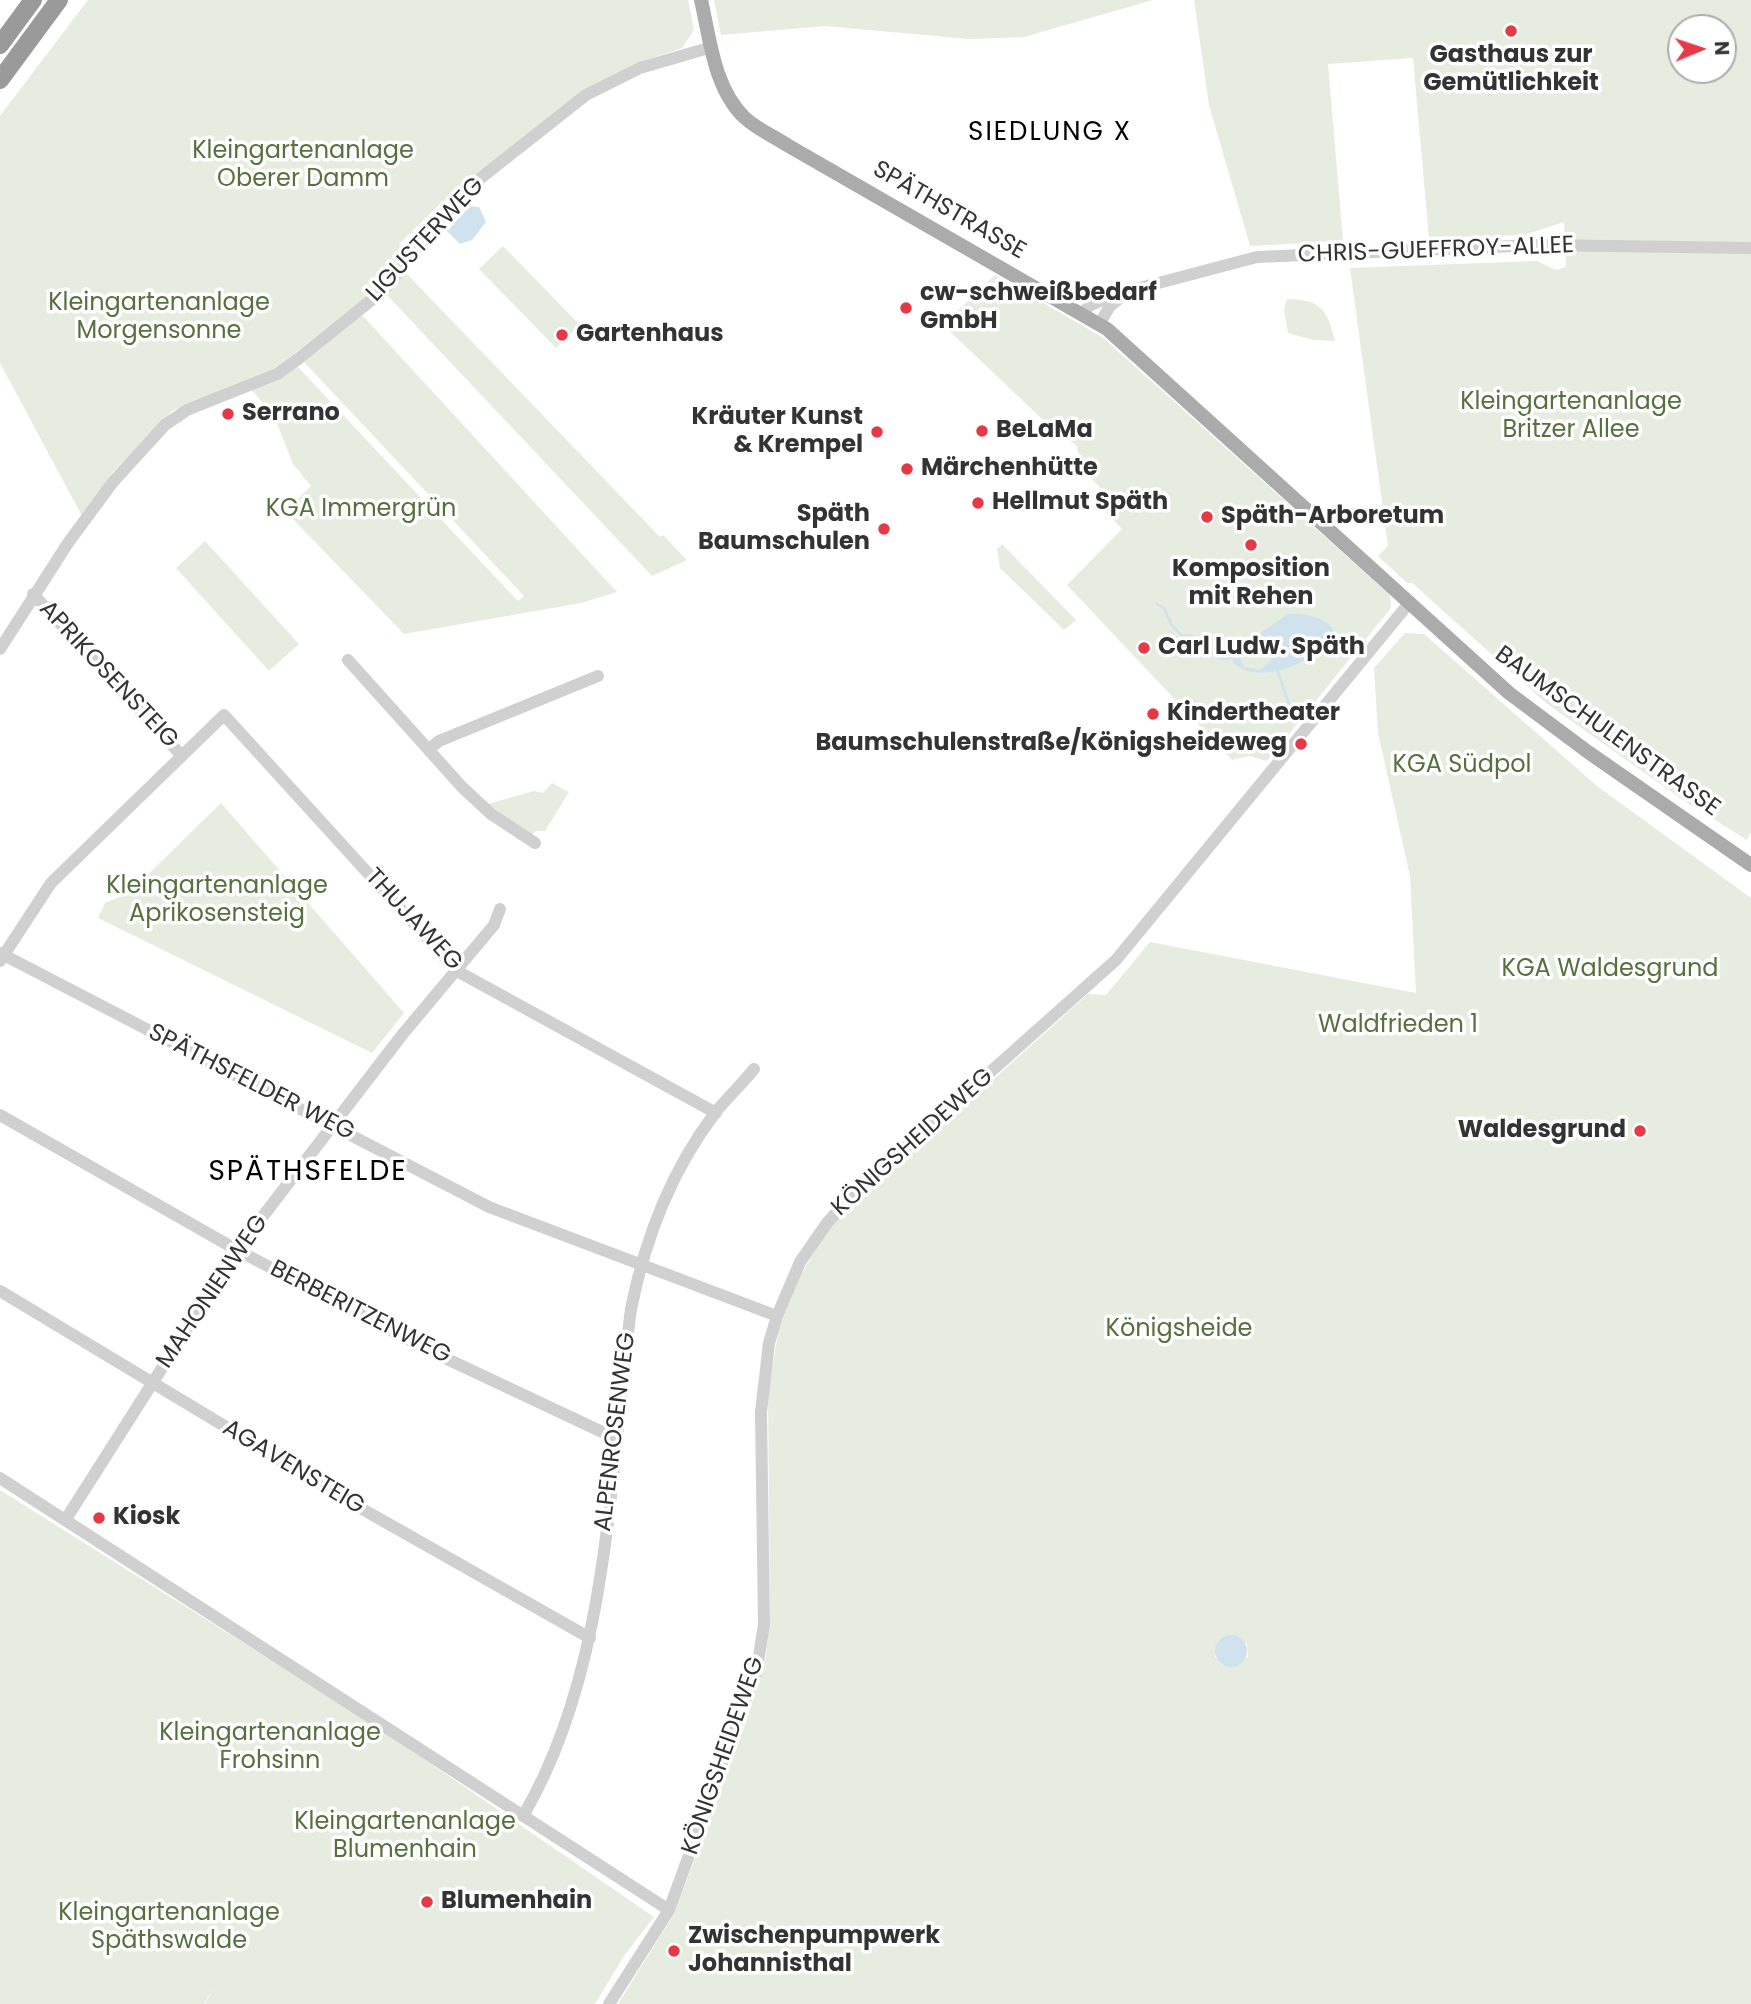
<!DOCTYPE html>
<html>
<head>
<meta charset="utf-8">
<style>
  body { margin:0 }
  #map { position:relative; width:1751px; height:2004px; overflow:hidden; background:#fff; font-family:Poppins,sans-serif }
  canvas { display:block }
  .north { position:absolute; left:1667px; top:14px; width:70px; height:70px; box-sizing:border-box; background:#fff; border:2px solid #adadad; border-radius:50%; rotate:88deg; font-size:19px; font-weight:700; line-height:28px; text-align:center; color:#333 }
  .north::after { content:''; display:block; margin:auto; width:24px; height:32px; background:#e63946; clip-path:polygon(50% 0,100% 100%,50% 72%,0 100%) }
</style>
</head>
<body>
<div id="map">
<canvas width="1751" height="2004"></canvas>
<div class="north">N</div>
</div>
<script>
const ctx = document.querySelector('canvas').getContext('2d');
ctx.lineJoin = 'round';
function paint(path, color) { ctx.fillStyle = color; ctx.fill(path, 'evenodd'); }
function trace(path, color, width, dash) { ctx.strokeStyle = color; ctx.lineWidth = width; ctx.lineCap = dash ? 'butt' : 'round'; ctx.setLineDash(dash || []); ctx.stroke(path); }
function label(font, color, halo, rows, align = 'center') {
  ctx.font = font + ' Poppins,sans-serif'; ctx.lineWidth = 7; ctx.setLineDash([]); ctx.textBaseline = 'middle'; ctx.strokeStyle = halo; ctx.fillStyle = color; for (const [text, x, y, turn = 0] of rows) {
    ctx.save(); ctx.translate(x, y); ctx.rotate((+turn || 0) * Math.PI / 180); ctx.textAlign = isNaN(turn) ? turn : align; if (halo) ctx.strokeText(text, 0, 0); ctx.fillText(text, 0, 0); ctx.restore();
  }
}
paint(new Path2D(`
  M88 0H688L694 30 682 48 638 63 576 96 441 203 399 244 406 255 377 289 287 359 271 370 172 411 113 472 82 516 0 363V116Z
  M714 0H1153L1024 37 969 39 825 26 721 35Z
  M1194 0H1751V832L1747 840 1683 800 1546 703 1412 583H1407L1378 556 1388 546 1350 268 1537 261 1556 270 1566 267 1564 222 1524 235 1429 238 1413 58 1328 64 1343 241 1250 246 1209 105ZM1681 28H1723V70H1681Z
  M503 246 580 325 556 348 479 269Z
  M405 272 660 537 663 535 687 560 652 576 386 294Z
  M995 275 1102 337 1390 595 1391 608 1267 761 1249 756 1232 760 1067 585 1122 529 1103 509 1112 499 1082 470 1085 466 1081 462 1076 445 1041 418 943 325Z
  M1287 299C1321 300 1327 308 1335 341L1313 340 1288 333 1284 310Z
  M362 315 617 592 581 603 404 634 285 511 311 486 293 464 274 416 251 389 298 367 518 601 524 596 304 362Z
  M205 541 299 644 269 671 176 568Z
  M1002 544 1076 620 1064 630 1000 568 997 549Z
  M1405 633 1424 634 1597 786 1751 898V2004H618L674 1914 745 1725 766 1657 770 1616 768 1394 779 1327 799 1277 830 1227 1088 994 1106 995 1150 942 1416 993 1410 876 1378 733 1374 668ZM1229 1636 1247 1644 1248 1657 1222 1665 1215 1657 1218 1641Z
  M552 783 569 792 545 831H536L531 836 488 804 534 791 543 793Z
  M221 803 404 1013 372 1053 98 918 105 903 129 893Z
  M0 1490 379 1728 654 1917 624 1956 595 2004H205L216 1985 204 2004H0Z`), '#e6ecdf');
paint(new Path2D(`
  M470 206 479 207 486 222 472 240 460 244 447 231Z
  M1288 614C1308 613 1338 618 1336 645 1309 658 1261 689 1233 662V652ZM1259 642 1272 643 1275 656 1260 670 1244 667 1240 658Z
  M1215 1651a16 16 0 1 1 32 0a16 16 0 1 1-32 0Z`), '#cfe2ee');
trace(new Path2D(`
  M1157 604 1164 608 1171 624 1183 637 1190 635C1205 644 1211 663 1232 658
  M1277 669 1290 707`), '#cfe2ee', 2.5);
trace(new Path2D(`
  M1083 313 1089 306 1113 295 1257 257 1538 245 1751 248
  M1100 323 1110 306 1121 297
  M33 594 182 756
  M0 649 68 543 113 482 165 425 187 410 277 374 298 359 384 290 430 232 482 177 586 95 640 68 712 47
  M348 660 462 787 491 814 535 843
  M429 749 439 741 598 676
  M0 953 489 1207 777 1316
  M0 961 51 883 224 715 457 971 716 1113
  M0 1115 237 1250 428 1350 615 1438
  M0 1291 364 1510 590 1638
  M0 1478 669 1910
  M66 1519 237 1250 402 1035 494 925 500 909
  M523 1816C610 1668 609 1476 631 1309 645 1239 671 1171 715 1113 727 1098 742 1084 754 1069
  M609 2004 669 1910 757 1669 764 1624 761 1412 769 1343 777 1316 800 1262 827 1223 851 1196 1116 960 1410 602`), '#d0d0d0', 12);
trace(new Path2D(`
  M701 0C710 39 714 89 745 118 757 129 773 136 787 145L1107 329 1509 693 1588 752 1751 865`), '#ababab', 14);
trace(new Path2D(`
  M0 45 33 0
  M0 80 59 0`), '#9a9a9a', 18);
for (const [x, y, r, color] of [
  [1511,31,7,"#e63946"],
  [906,308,7,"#e63946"],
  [562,335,7,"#e63946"],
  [228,414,7,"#e63946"],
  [982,431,7,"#e63946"],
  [877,432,7,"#e63946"],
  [907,469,7,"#e63946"],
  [978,503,7,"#e63946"],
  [1207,517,7,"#e63946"],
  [884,529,7,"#e63946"],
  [1251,545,7,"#e63946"],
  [1144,648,7,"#e63946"],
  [1153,714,7,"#e63946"],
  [1301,744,7,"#e63946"],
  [1640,1131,7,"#e63946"],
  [99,1518,7,"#e63946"],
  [427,1902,7,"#e63946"],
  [674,1951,7,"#e63946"]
]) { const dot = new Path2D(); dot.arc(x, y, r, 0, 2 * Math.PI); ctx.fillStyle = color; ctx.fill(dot); trace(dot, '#fff', 2.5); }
label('bold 24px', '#333', '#fff', [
  ["Gasthaus zur",1511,56,"center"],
  ["Gemütlichkeit",1511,84,"center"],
  ["cw-schweißbedarf",920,294],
  ["GmbH",920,322],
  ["Gartenhaus",576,335],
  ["Serrano",242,414],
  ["Kräuter Kunst",863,418,"right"],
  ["& Krempel",863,446,"right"],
  ["BeLaMa",996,431],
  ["Märchenhütte",921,469],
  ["Hellmut Späth",992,503],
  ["Späth",870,515,"right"],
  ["Baumschulen",870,543,"right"],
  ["Späth-Arboretum",1221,517],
  ["Komposition",1251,570,"center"],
  ["mit Rehen",1251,598,"center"],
  ["Carl Ludw. Späth",1158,648],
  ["Kindertheater",1167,714],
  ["Baumschulenstraße/Königsheideweg",1287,744,"right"],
  ["Waldesgrund",1626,1131,"right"],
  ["Kiosk",113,1518],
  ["Blumenhain",441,1902],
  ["Zwischenpumpwerk",688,1937],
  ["Johannisthal",688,1965]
], 'left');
label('24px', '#56703f', '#fff', [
  ["Kleingartenanlage",303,152],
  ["Oberer Damm",303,180],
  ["Kleingartenanlage",159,304],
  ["Morgensonne",159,332],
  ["Kleingartenanlage",1571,403],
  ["Britzer Allee",1571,431],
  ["KGA Immergrün",361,510],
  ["KGA Südpol",1462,766],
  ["Kleingartenanlage",217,887],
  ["Aprikosensteig",217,915],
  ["KGA Waldesgrund",1610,970],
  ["Waldfrieden 1",1398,1026],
  ["Königsheide",1179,1330],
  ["Kleingartenanlage",270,1734],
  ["Frohsinn",270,1762],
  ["Kleingartenanlage",405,1823],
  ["Blumenhain",405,1851],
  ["Kleingartenanlage",169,1914],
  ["Späthswalde",169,1942]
]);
label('24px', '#333', '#fff', [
  ["SPÄTHSTRASSE",949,211,30],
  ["LIGUSTERWEG",426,240,-47],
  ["CHRIS-GUEFFROY-ALLEE",1436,251,-2],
  ["APRIKOSENSTEIG",108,675,47],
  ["BAUMSCHULENSTRASSE",1607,732,36],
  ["THUJAWEG",413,920,47],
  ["SPÄTHSFELDER WEG",251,1083,27],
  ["KÖNIGSHEIDEWEG",913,1143,-42],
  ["MAHONIENWEG",213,1292,-56],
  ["BERBERITZENWEG",360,1313,27],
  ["ALPENROSENWEG",616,1432,-83],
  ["AGAVENSTEIG",293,1468,31],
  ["KÖNIGSHEIDEWEG",724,1756,-71]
]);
ctx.letterSpacing = '2px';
label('26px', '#000', '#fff', [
  ["SIEDLUNG X",1050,133]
]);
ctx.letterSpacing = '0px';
ctx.letterSpacing = '2px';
label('28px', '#000', '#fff', [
  ["SPÄTHSFELDE",308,1173]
]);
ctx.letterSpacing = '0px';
</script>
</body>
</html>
